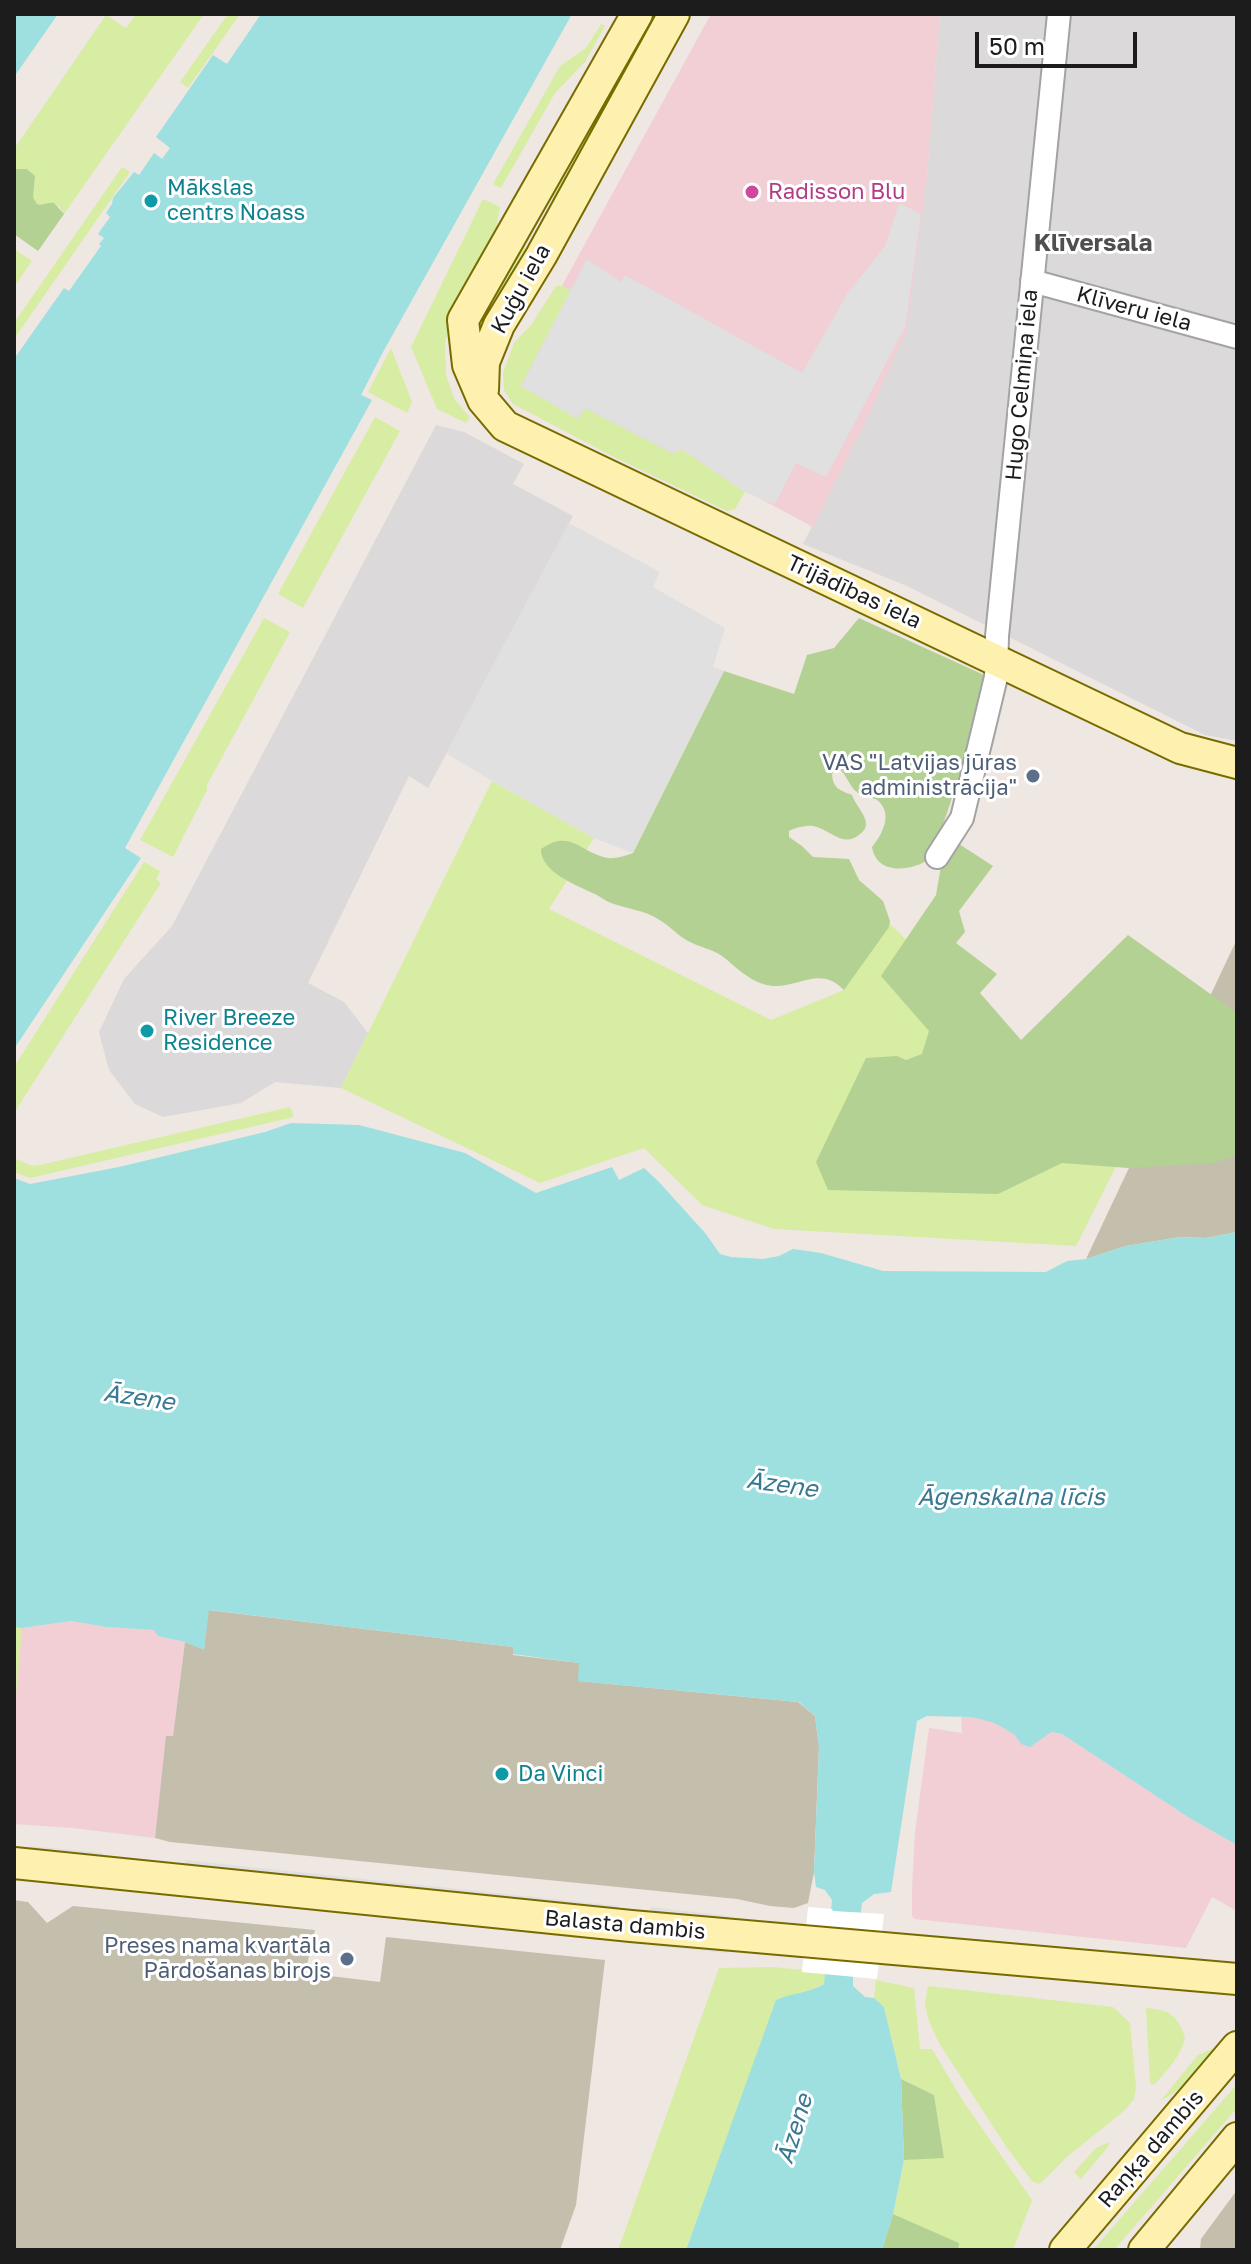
<!DOCTYPE html>
<html>
<head>
<meta charset="utf-8">
<style>
  body { margin:0 }
  #map { position:relative; width:1251px; height:2264px; overflow:hidden; background:#efe7e1; font-family:"Golos Text",sans-serif }
  canvas { display:block }
  .frame { position:absolute; inset:0; border:16px solid #1c1c1c; pointer-events:none }
  .scale { position:absolute; left:975px; top:32px; width:162px; height:36px; box-sizing:border-box; border:4px solid #1c1c1c; border-top:0; padding-left:10px; font-size:24px; line-height:28px; white-space:nowrap; color:#1c1c1c; -webkit-text-stroke:6px #fff; paint-order:stroke }
</style>
</head>
<body>
<div id="map">
<canvas width="1251" height="2264"></canvas>
<div class="frame"></div>
<div class="scale">50 m</div>
</div>
<script>
const ctx = document.querySelector('canvas').getContext('2d');
ctx.lineJoin = 'round';
function paint(path, color) { ctx.fillStyle = color; ctx.fill(path, 'evenodd'); }
function trace(path, color, width, dash) { ctx.strokeStyle = color; ctx.lineWidth = width; ctx.lineCap = dash ? 'butt' : 'round'; ctx.setLineDash(dash || []); ctx.stroke(path); }
function label(font, color, halo, rows, align = 'center') {
  ctx.font = font + ' "Golos Text",sans-serif'; ctx.lineWidth = 6; ctx.setLineDash([]); ctx.textBaseline = 'middle'; ctx.strokeStyle = halo; ctx.fillStyle = color; for (const [text, x, y, turn = 0] of rows) {
    ctx.save(); ctx.translate(x, y); ctx.rotate((+turn || 0) * Math.PI / 180); ctx.textAlign = isNaN(turn) ? turn : align; if (halo) ctx.strokeText(text, 0, 0); ctx.fillText(text, 0, 0); ctx.restore();
  }
}
paint(new Path2D(`
  M940 14H1237V741L1205 735 907 586 803 544 867 418 927 176Z
  M436 425 464 432 524 464 513 484 573 516 428 788 409 776 308 983 344 1002 368 1033 341 1088 275 1082 241 1103 163 1117 135 1104 109 1070 99 1032 124 979 172 926Z`), '#dbd9d9');
paint(new Path2D(`
  M711 14H940L927 176 907 329 867 418 813 527 735 485 724 506 507 386Z
  M71 1621 106 1627 155 1630 158 1636 185 1642 173 1736H167L155 1838 73 1828 14 1824V1627L22 1628Z
  M961 1717H972L995 1722 1015 1735 1051 1732 1062 1734 1191 1819 1237 1845V1911L1212 1897 1186 1948 915 1919 912 1916V1889L915 1832 929 1728 962 1733Z`), '#f1cfd4');
paint(new Path2D(`
  M1237 939V1232L1206 1238 1180 1237 1126 1246 1086 1259Z
  M208 1610 513 1647V1655L580 1663 579 1681 798 1702 815 1716 819 1747 814 1872 808 1903 794 1908 770 1906 737 1899 170 1842 155 1838 166 1736H173L185 1642 204 1649Z
  M14 1900 28 1902 47 1923 73 1906 315 1930 305 1973 380 1982 386 1937 605 1960 576 2205 560 2250H14Z
  M1237 2190V2250H1200L1201 2239Z`), '#c4bfac');
paint(new Path2D(`
  M136 14H204L64 214 59 206 37 204 33 197 35 176 27 169H14V149L106 15 126 28Z
  M228 14H240L188 88 180 82Z
  M601 24 605 26 585 62 555 93 501 188 493 184 560 66 586 48Z
  M636 40 644 44 557 200 553 199 551 196Z
  M122 167 130 172 14 339V323Z
  M483 199 500 207 494 240 451 320 445 343 446 375 455 400 470 417 466 423 437 409 411 347Z
  M524 239 526 257 484 329 477 325Z
  M14 249 32 261 14 287Z
  M556 286H563L571 291 521 385 578 418 585 408 673 454 681 449 745 492 735 509 727 511 612 456 513 404 504 390 503 373 514 343 531 325Z
  M391 348 412 402 407 413 368 392Z
  M375 417 400 431 303 608 278 594Z
  M264 618 290 632 207 785V790L173 857 140 840Z
  M492 781 594 838 549 909 771 1020 844 990 886 920 1024 1056 1121 1156 1076 1246 774 1229 702 1205 644 1148 540 1183 341 1088Z
  M144 862 160 871 156 880 161 883 14 1113V1067Z
  M290 1107 294 1117 30 1178 14 1172V1158L32 1166 40 1165Z
  M14 1627 22 1628 14 1720Z
  M773 1967 826 1972 825 1983 814 1989 778 1999 686 2250H618L719 1968Z
  M876 1980 914 1988 920 2049H932L963 2101 1032 2200 1013 2250H958V2243L893 2214 904 2160 944 2157 934 2095 901 2079 884 2007 874 1998Z
  M928 1986 1113 2007 1130 2023 1136 2087 1134 2099 1125 2110 1068 2156 1042 2182 1038 2184 1032 2181 1007 2148 939 2043 928 2019 925 2003Z
  M1146 2008C1169 2010 1177 2014 1185 2037 1181 2057 1167 2070 1154 2085L1150 2083Z
  M1217 2047C1201 2067 1185 2089 1161 2100L1198 2055Z
  M1237 2084V2108L1114 2250H1093Z
  M1109 2142 1108 2147 1081 2179 1074 2172 1096 2148Z`), '#d7eda3');
paint(new Path2D(`
  M14 169H27L35 176 33 197 37 204C43 206 48 202 54 203L64 214 38 251 14 234Z
  M859 618 984 675C971 737 954 800 930 859 911 871 877 876 872 847 882 835 894 813 877 800 872 797 864 797 858 793 849 787 847 774 838 768L832 774C833 788 839 790 852 795 855 804 865 814 866 823 866 828 864 831 860 834 843 849 830 829 813 826 807 825 794 828 789 831V837L802 846 813 857 849 859 859 880 883 901 890 921 889 927 844 990C817 962 794 994 763 984 747 979 735 966 722 956 712 949 699 947 688 941 677 935 669 925 658 919 644 910 627 909 611 903 606 901 601 897 595 894 578 886 540 872 541 849 571 828 580 853 608 858 616 859 625 856 633 853L724 671 794 694 807 655 834 648Z
  M959 844 993 866 959 911 965 932 956 943 997 974 980 993 1021 1040 1128 935 1237 1013V1155L1214 1163 1128 1168 1062 1163 998 1194 828 1190 816 1162 866 1058 897 1056 906 1060 922 1054 929 1031 881 976 936 895 941 866Z
  M901 2079 934 2095 944 2158 904 2160Z
  M893 2214 959 2243 958 2250H882Z`), '#b2d193');
paint(new Path2D(`
  M899 203 921 214 905 327 826 477 796 463 775 504 745 492 681 449 674 454 585 408 578 419 521 386 587 259 621 282 625 275 802 373 847 294 885 246Z
  M569 523 660 572 653 587 725 628 713 667 724 671 633 853 594 838 492 781 446 753Z
  M30 1846 103 1853 102 1860 30 1852Z
  M185 1860 618 1906 617 1912 185 1866Z
  M61 1878 264 1898 263 1904 60 1884Z
  M307 1904 600 1933 599 1940 307 1910Z
  M651 1907 729 1916V1922L650 1913Z
  M656 1939 729 1946 728 1953 655 1946Z`), '#e0e0e0');
paint(new Path2D(`
  M14 14H58L14 77Z
  M261 14H572L383 352 361 395 372 400 125 848 141 858 14 1049V359L64 288 69 291 101 246 99 244 104 238 98 234 110 217 106 213 112 204 113 198 134 172 139 175 154 153 162 159 170 148 156 137 213 55 227 64Z
  M291 1123 359 1125 465 1153 536 1193 612 1167 619 1180 644 1168 659 1182 706 1234 720 1254 731 1257 763 1259 779 1256 793 1249 821 1253 883 1271 1046 1272 1067 1261 1086 1259 1126 1246 1180 1237 1206 1238 1237 1232V1845L1191 1819 1062 1734 1051 1732 1030 1747 1021 1744 1015 1735 995 1723 972 1717 927 1716 917 1721 891 1892 874 1894 862 1903 853 1976V1986L865 1997 874 1998 884 2007 901 2079 904 2160 893 2214 882 2250H686L776 2000C794 1992 807 1994 824 1984L832 1900 825 1890 816 1887 814 1872 819 1747 815 1716 799 1702 578 1681 579 1663 513 1654V1647L209 1610 204 1650 185 1642 158 1636 154 1630 106 1627 71 1621 22 1628 14 1627V1178L30 1184 119 1167 265 1132Z`), '#9edfe0');
paint(new Path2D(`
  M808 1907 832 1909 833 1911 884 1914 877 1979 802 1972Z`), '#fff');
const street = new Path2D(`
  M1032 281 1237 337
  M937 857 962 818 996 677 997 636 1059 14`);
const secondary = new Path2D(`
  M637 14 463 320 468 365 483 400 505 426 1180 748 1237 763
  M483 390 484 362 499 325 541 256 674 14
  M14 1863 631 1926 1237 1979
  M1065 2250 1237 2047
  M1144 2250 1237 2138`);
trace(street, '#a3a3a3', 26);
trace(secondary, '#776b00', 34);
trace(street, '#fff', 22);
trace(secondary, '#fef1b0', 30);
for (const [x, y, r, color] of [
  [752,192,8,"#d1479c"],
  [151,201,8,"#0f9aa8"],
  [1033,776,8,"#5c6f8a"],
  [147,1031,8,"#0f9aa8"],
  [502,1774,8,"#0f9aa8"],
  [347,1959,8,"#5c6f8a"]
]) { const dot = new Path2D(); dot.arc(x, y, r, 0, 2 * Math.PI); ctx.fillStyle = color; ctx.fill(dot); trace(dot, '#fff', 3); }
label('22px', '#0d838f', '#fff', [
  ["Mākslas",167,188],
  ["centrs Noass",167,213],
  ["River Breeze",163,1018],
  ["Residence",163,1043],
  ["Da Vinci",518,1774]
], 'left');
label('22px', '#b23c85', '#fff', [
  ["Radisson Blu",768,192]
], 'left');
label('22px', '#1c1c1c', '#fff', [
  ["Kuģu iela",521,289,-61],
  ["Klīveru iela",1134,309,15],
  ["Hugo Celmiņa iela",1022,385,-85],
  ["Trijādības iela",854,592,25],
  ["Balasta dambis",625,1925,5],
  ["Raņķa dambis",1151,2149,-49]
]);
label('22px', '#4e5e75', '#fff', [
  ["VAS \"Latvijas jūras",1017,763],
  ["administrācija\"",1017,788],
  ["Preses nama kvartāla",331,1946],
  ["Pārdošanas birojs",331,1971]
], 'right');
label('bold 24px', '#4f4f4f', '#fff', [
  ["Klīversala",1093,243]
]);
label('italic 24px', '#397892', '#fff', [
  ["Āzene",139,1398,8],
  ["Āzene",782,1485,8],
  ["Āgenskalna līcis",1011,1497],
  ["Āzene",795,2129,-73]
]);
</script>
</body>
</html>
